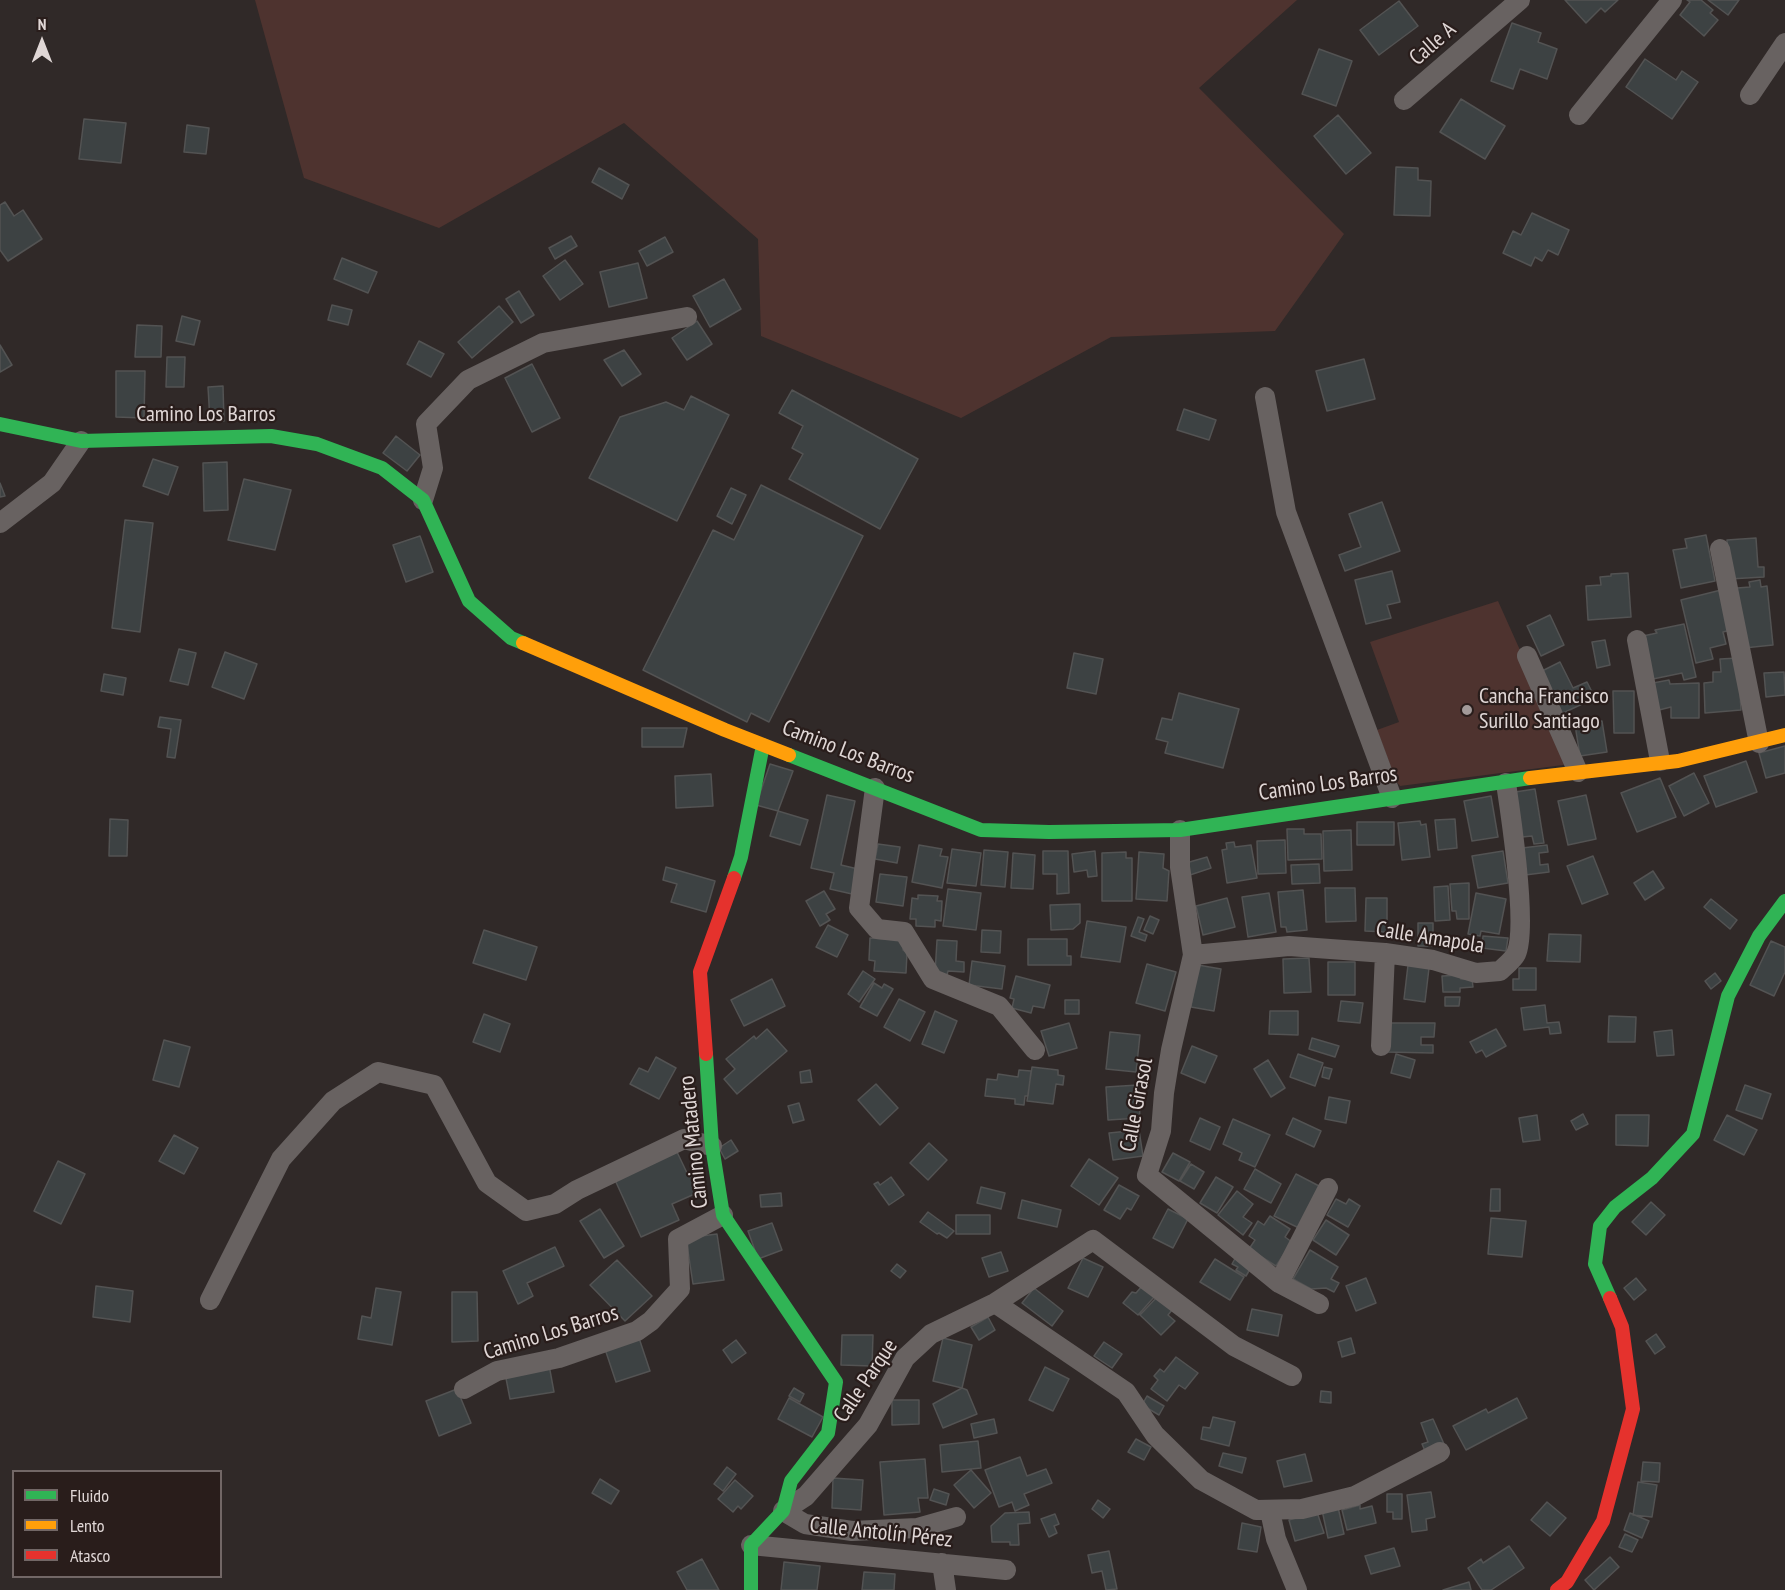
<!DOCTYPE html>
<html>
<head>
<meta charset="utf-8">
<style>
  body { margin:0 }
  #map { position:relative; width:1785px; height:1590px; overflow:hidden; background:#302928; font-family:"PT Sans Narrow",sans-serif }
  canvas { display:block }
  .legend { position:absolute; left:12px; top:1470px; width:210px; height:108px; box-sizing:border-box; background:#291d1b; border:2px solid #726766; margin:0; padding:8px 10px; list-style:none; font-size:18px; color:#e0d7d6 }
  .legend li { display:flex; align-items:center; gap:12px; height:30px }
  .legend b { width:30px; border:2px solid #726766 }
  .north { position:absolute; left:12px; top:12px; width:60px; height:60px; -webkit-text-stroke:4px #291d1b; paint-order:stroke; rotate:0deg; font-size:16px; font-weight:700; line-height:24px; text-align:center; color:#e0d7d6 }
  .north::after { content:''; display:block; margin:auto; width:21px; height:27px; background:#e0d7d6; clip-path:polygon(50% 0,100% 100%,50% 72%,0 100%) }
</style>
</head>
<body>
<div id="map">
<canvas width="1785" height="1590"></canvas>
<ul class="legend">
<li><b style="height:8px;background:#30b455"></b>Fluido</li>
<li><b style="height:8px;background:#ff9f0a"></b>Lento</li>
<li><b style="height:8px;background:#e5322d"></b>Atasco</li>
</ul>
<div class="north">N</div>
</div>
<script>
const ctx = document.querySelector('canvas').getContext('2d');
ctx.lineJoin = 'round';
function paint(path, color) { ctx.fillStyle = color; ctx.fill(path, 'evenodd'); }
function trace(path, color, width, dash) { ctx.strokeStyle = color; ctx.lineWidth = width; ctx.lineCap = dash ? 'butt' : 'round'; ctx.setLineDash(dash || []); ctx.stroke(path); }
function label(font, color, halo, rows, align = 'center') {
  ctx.font = font + ' "PT Sans Narrow",sans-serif'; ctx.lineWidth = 4.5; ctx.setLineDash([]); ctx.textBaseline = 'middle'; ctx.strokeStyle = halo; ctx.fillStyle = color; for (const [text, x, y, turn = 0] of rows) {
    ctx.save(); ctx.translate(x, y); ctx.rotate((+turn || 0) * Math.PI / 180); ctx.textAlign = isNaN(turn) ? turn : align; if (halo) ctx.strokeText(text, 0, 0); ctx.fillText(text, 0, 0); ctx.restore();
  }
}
paint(new Path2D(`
  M255 0H1297L1199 88 1344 234 1275 331 1111 337 961 418 761 336 758 239 624 123 439 228 304 178Z
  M1498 601 1571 764 1400 786 1396 781 1377 730 1399 722 1370 642Z`), '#4e332f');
const building = new Path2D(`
  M1565 0H1618L1605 12 1601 8 1586 23Z
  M1687 0H1701L1713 10 1710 13 1718 20 1704 36 1680 15 1690 2Z
  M1708 0H1739L1728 15Z
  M1399 1 1418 26 1379 55 1360 30Z
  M1512 23 1541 33 1538 42 1557 49 1547 79 1520 69 1513 89 1491 81Z
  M1319 49 1352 61 1336 106 1302 94Z
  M1645 59 1676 80 1682 71 1698 82 1672 119 1626 87Z
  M1461 99 1505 126 1485 159 1440 132Z
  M1338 115 1371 153 1346 174 1314 136Z
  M84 119 126 123 121 163 79 159Z
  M187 125 209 128 206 154 184 152Z
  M1396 167 1418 168V180L1431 181 1430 216 1394 215Z
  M599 168 629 185 622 199 592 182Z
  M5 202 14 216 23 210 42 239 8 261 0 250V205Z
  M1532 213 1569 230 1558 255 1548 250 1542 261 1535 257 1531 266 1503 253 1513 231 1521 235Z
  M571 236 577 246 555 259 549 248Z
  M665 237 673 252 647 266 639 251Z
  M342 258 377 272 368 293 334 279Z
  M565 260 583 284 560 300 543 276Z
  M638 263 647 298 609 307 600 272Z
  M724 279 741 309 710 327 693 296Z
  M519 291 534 315 521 323 506 299Z
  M332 305 352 310 348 325 328 320Z
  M499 306 513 322 472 358 458 342Z
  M182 316 200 321 194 345 176 341Z
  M697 321 712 344 687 360 672 338Z
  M137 325 162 326 161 357H135Z
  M419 341 444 354 431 377 407 364Z
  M0 345 12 365 0 372Z
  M624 350 641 374 622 386 604 360Z
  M167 357H185L184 387H166Z
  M1364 359 1375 399 1327 411 1316 371Z
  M532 364 560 418 532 432 505 378Z
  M116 371H145L144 418 116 417Z
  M223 386 224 421H210L208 387Z
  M792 390 918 459 880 529 789 479 803 454 792 448 803 426 779 413Z
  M691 396 729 415 677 521 589 478 620 417 666 402 684 410Z
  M1184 409 1216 420 1209 440 1177 430Z
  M396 436 420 455 407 471 383 453Z
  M153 459 178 467 168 495 143 486Z
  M227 462 228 510 204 511 203 463Z
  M244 479 291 490 275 550 228 540Z
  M0 483 5 496 0 497Z
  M761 485 863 536 769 722 751 713 747 722 643 670 713 530 734 540Z
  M731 488 746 495 732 524 717 516Z
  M1382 502 1400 551 1345 571 1339 555 1361 547 1349 514Z
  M125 520 153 523 140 632 112 628Z
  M1706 535 1715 581 1681 588 1673 550 1687 548 1685 539Z
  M420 536 433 572 406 582 393 545Z
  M1756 538 1758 567H1764V577L1729 579 1727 540Z
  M1392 571 1400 602 1387 605 1391 618 1366 624 1355 580Z
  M1628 573 1631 617 1588 620 1586 586 1601 585 1600 577 1611 576V574Z
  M1760 580 1761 587 1767 586 1773 645 1744 648 1737 588 1750 587 1749 582Z
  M1721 590 1731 630 1723 632 1726 644 1710 648 1713 659 1696 663 1681 600Z
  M1550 615 1564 645 1541 656 1527 626Z
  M1684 624 1696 677 1684 680 1682 673 1653 679 1643 636 1657 633 1655 630Z
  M1605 640 1610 665 1597 668 1592 642Z
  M179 649 196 653 188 685 170 681Z
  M225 652 257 664 244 699 212 687Z
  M1074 653 1103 659 1096 694 1067 688Z
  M1738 658 1741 710 1705 713 1704 683 1713 682V672H1721L1720 659Z
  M1560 662 1573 688 1587 682 1595 698 1561 714 1540 672Z
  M1784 672 1785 695 1766 697 1764 673Z
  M104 674 126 678 123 695 101 691Z
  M1669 680 1670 684 1699 683V718H1671V707L1659 710 1653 683Z
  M1613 691H1634V733H1614Z
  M1179 693 1239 709 1223 768 1165 753 1168 742 1156 739 1162 718 1172 720Z
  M160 717 181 720 175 758 167 757 171 729 158 727Z
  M1602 721 1607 752 1580 756 1575 725Z
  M642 728H687L683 747H642Z
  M1785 746V773L1766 778 1759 753Z
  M1746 761 1757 792 1716 807 1704 776Z
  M770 764 793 771 778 811 756 805Z
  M1694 773 1709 803 1684 816 1669 786Z
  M711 774 713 806 676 808 675 776Z
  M1660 778 1676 817 1637 832 1621 793Z
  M1535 789 1544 843 1534 844 1532 836 1522 837 1515 792Z
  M827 795 855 801 841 865 858 869 852 894 830 889 834 873 811 868Z
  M1586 795 1596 839 1568 845 1558 801Z
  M1491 796 1498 837 1472 841 1464 801Z
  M778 811 808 820 800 845 770 836Z
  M110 819 128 820 127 856H109Z
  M1455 819 1457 848 1438 850 1435 820Z
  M1420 821 1421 825 1426 824 1430 857 1402 860 1398 823Z
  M1357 822H1394V845H1357Z
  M1287 829H1304V834H1321L1322 859 1288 860Z
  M1351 830 1352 870 1324 871 1323 831Z
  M1285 840 1286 873 1258 874 1257 841Z
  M1234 842 1235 847 1251 845 1257 878 1227 883 1222 850 1227 849 1226 843Z
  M878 844 900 847 897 863 875 859Z
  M919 845 942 849 940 856 948 857 942 888 912 882Z
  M1547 845 1548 852 1539 853 1540 865 1548 864 1549 872 1525 875 1522 848Z
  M952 849 981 853 976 886 947 883Z
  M984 850 1008 852 1005 887 981 885Z
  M1043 851H1068L1069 893 1057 894V874H1043Z
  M1095 851 1097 876 1088 877 1087 870 1074 872 1072 854Z
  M1503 851 1508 883 1478 888 1472 856Z
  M1126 852V858H1132V901H1102V853Z
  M1139 852 1164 854 1163 868 1169 871 1167 901 1136 899Z
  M1013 853 1035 855 1033 889 1011 888Z
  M1593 856 1608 894 1582 904 1567 866Z
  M1207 857 1211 868 1190 875 1186 863Z
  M1319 864 1320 883 1292 884 1291 865Z
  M666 867 715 881 706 912 671 902 677 884 663 880Z
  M1653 871 1664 888 1645 900 1634 883Z
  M880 874 907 877 903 906 876 902Z
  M1469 883V919H1457L1456 911H1452L1450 884Z
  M1448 886 1450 920 1435 921 1434 887Z
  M1325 888H1355L1356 921 1326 922Z
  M948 889 981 893 976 930 943 926Z
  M1303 890 1307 930 1287 932 1286 927H1281L1278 892Z
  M824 891 835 909 826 914 830 920 820 926 806 901Z
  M1269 893 1276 932 1248 937 1242 897Z
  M1476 893 1506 899 1499 934 1481 931 1480 936 1468 934Z
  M918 895 938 896 937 901H942L941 921 935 920V927L916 926V919H910L912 898 918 899Z
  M1227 898 1235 927 1203 935 1196 906Z
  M1366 898H1387V932L1365 931Z
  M1711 899 1737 920 1730 929 1704 907Z
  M1080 904V923L1073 929 1051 930 1050 905Z
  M1150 916 1159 920 1153 934 1144 930Z
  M1138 917 1144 919 1139 932 1147 935 1145 941 1131 936Z
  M1087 921 1126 927 1120 962 1081 957Z
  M1418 923H1433V946H1418Z
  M828 925 848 935 837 957 816 947Z
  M484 930 537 947 526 980 473 963Z
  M982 930 1001 931 1000 953 981 952Z
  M1549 934 1581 935 1580 962 1547 961Z
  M1483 936 1508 938 1506 951 1482 948Z
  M870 938 904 940 903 950 907 953 906 973 874 971 875 961 869 960Z
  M1028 939H1067V956H1071V965H1028Z
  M937 940 957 941 956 961 964 962V972L948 971 947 975 935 974Z
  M1771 941 1785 947V972L1774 996 1750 985Z
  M1309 958 1311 992 1284 993 1283 959Z
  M972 961 1005 966 1002 989 969 985Z
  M1328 962H1355V995H1328Z
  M1147 964 1176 972 1165 1011 1136 1003Z
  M1198 965 1221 969 1214 1011 1191 1007Z
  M1408 965 1429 968 1425 1002 1404 999Z
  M1519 968H1536V990H1513V979H1519Z
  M863 971 875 979 859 1002 848 994Z
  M1715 973 1721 981 1711 989 1705 981Z
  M1460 975 1461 979H1472L1473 987 1460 988V992H1443L1442 976Z
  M1016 976 1050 985 1044 1008 1033 1006 1031 1013 1012 1008 1014 999 1010 998Z
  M772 979 785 1006 744 1026 731 1000Z
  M874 983 882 988 884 984 893 989 877 1016 860 1007Z
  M1445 997H1460L1459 1006H1445Z
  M899 999 925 1012 910 1041 884 1027Z
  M1065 1000H1079V1014H1065Z
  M1341 1001 1363 1003 1360 1023 1338 1021Z
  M1545 1005 1547 1023 1559 1022 1561 1033 1550 1034 1549 1027 1524 1030 1521 1008Z
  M935 1011 957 1021 944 1053 922 1044Z
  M1270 1011H1298V1035L1269 1034Z
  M484 1014 510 1024 500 1052 473 1042Z
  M1609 1016 1636 1017 1635 1042H1608Z
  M1069 1023 1077 1048 1049 1056 1041 1031Z
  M1386 1023H1435L1434 1037H1421V1045H1433V1053L1385 1052Z
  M767 1029 787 1051 737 1094 724 1079 735 1069 726 1059 754 1036 756 1039Z
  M1496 1029 1506 1046 1486 1057 1482 1050 1476 1053 1470 1042Z
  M1672 1030 1674 1055 1657 1056 1654 1032Z
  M1110 1032 1140 1035 1136 1072 1106 1069Z
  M1312 1038 1339 1046 1335 1057 1309 1049Z
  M164 1040 190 1047 179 1087 153 1080Z
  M1192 1046 1217 1056 1205 1083 1181 1073Z
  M1298 1054 1323 1063 1315 1086 1290 1077Z
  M1396 1054 1415 1060 1410 1078 1391 1073Z
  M656 1057 676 1068 659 1099 630 1084 639 1068 648 1072Z
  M1268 1060 1285 1088 1271 1097 1254 1069Z
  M1032 1067 1058 1070V1075L1064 1076 1063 1085 1056 1084 1053 1104 1027 1101Z
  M1324 1067 1332 1069 1329 1079 1322 1077Z
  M810 1070 812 1082 801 1083 800 1072Z
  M1019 1070 1031 1071 1028 1096H1025L1024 1105 1015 1104V1099L985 1096 987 1079 997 1080 998 1074 1018 1077Z
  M876 1084 898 1108 880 1125 858 1100Z
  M1138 1085 1140 1118 1108 1120 1106 1087Z
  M1745 1085 1771 1094 1762 1119 1736 1110Z
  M1329 1097 1350 1101 1346 1123 1325 1119Z
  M799 1103 804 1120 793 1123 788 1106Z
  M1583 1114 1588 1124 1576 1130 1571 1121Z
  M1537 1115 1540 1140 1523 1142 1519 1118Z
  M1616 1115H1649L1648 1146 1616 1145Z
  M1727 1115 1757 1130 1744 1155 1714 1140Z
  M1200 1118 1220 1127 1210 1150 1190 1141Z
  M1293 1118 1321 1131 1314 1147 1286 1134Z
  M1233 1119 1270 1135 1255 1167 1239 1160 1242 1153 1223 1144Z
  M1139 1130 1143 1156 1113 1160 1109 1133Z
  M174 1135 198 1148 184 1174 159 1161Z
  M731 1140 738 1151 725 1159 719 1148Z
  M929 1143 947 1160 928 1180 910 1163Z
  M677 1152 688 1175 698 1171 706 1189 672 1204 679 1220 641 1237 615 1180Z
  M1173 1153 1190 1162 1179 1181 1162 1172Z
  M1089 1159 1118 1178 1099 1205 1071 1186Z
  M58 1161 85 1174 61 1224 34 1211Z
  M1191 1164 1204 1172 1194 1189 1180 1181Z
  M1255 1169 1281 1184 1271 1203 1244 1189Z
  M1296 1174 1321 1187 1299 1228 1274 1216Z
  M891 1177 904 1195 889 1205 874 1184 878 1182 880 1185Z
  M1216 1177 1233 1187 1217 1213 1200 1203Z
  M1119 1185 1139 1196 1131 1210 1127 1208 1120 1219 1104 1210Z
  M981 1187 1005 1193 1001 1209 977 1203Z
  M1491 1189H1500V1211H1490Z
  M1237 1191 1253 1204 1243 1217 1252 1223 1243 1235 1218 1215Z
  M781 1193 782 1206 761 1207 760 1195Z
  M1336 1199 1346 1204 1349 1199 1360 1206 1348 1227 1327 1215Z
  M1022 1200 1061 1210 1057 1227 1018 1218Z
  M1651 1202 1665 1215 1646 1235 1632 1222Z
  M600 1209 624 1246 604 1258 580 1221Z
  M1168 1209 1188 1219 1173 1248 1153 1238Z
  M928 1212 954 1231 947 1238 939 1233 937 1234 920 1222Z
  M956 1215H990V1234H956Z
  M1270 1216 1290 1229 1285 1237 1292 1242 1276 1266 1249 1249 1255 1240 1249 1236 1258 1221 1264 1225Z
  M1491 1218 1526 1221 1522 1257 1488 1254Z
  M1326 1220 1349 1235 1336 1255 1313 1240Z
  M772 1223 782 1250 758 1259 748 1231Z
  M717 1234 724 1280 693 1284 686 1238Z
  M555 1247 564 1266 527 1283 533 1296 518 1304 503 1271Z
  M1310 1250 1338 1267 1331 1279 1339 1283 1334 1292 1326 1288 1311 1289 1293 1279Z
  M1001 1252 1008 1271 989 1277 982 1258Z
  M1237 1255 1253 1264 1246 1276 1236 1270 1238 1267 1232 1264Z
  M1083 1258 1103 1267 1088 1297 1068 1288Z
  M1215 1259 1244 1277 1230 1300 1200 1282Z
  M617 1260 652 1296 625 1321 590 1285Z
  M897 1264 906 1271 900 1278 891 1271Z
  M1366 1278 1376 1303 1356 1311 1346 1286Z
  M1636 1278 1646 1290 1634 1300 1624 1288Z
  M1143 1285 1155 1296 1138 1315 1123 1303 1132 1292 1136 1293Z
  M96 1286 133 1291 130 1322 93 1317Z
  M376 1288 401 1292 392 1345 358 1339 362 1316 371 1318Z
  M1034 1288 1063 1311 1052 1326 1022 1303Z
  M452 1292H477L478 1341 452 1342Z
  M1157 1297 1172 1310 1168 1315 1175 1321 1161 1335 1140 1315Z
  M1252 1309 1282 1315 1278 1336 1247 1330Z
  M988 1317 995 1330 979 1340 971 1327Z
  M1656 1334 1665 1347 1655 1354 1646 1341Z
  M842 1335H873L872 1366 841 1365Z
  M639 1338 650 1371 616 1382 605 1349Z
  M943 1338 972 1345 962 1388 933 1381Z
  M1351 1338 1355 1353 1342 1357 1338 1342Z
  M736 1340 746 1353 732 1363 723 1350Z
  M1104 1342 1122 1354 1112 1368 1094 1356Z
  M1176 1357 1198 1373 1185 1389 1179 1385 1167 1401 1151 1389 1158 1380 1154 1376 1160 1369 1164 1372Z
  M549 1365 554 1392 510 1399 505 1373Z
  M1045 1367 1069 1379 1053 1411 1029 1400Z
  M794 1388 804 1394 800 1402 789 1396Z
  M962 1388 967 1390 977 1414 943 1428 933 1404Z
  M457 1389 471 1423 439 1436 426 1401Z
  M1321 1391 1331 1392V1403L1320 1402Z
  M1147 1396 1164 1406 1159 1415 1142 1405Z
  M789 1398 823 1417 812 1437 778 1419Z
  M1517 1398 1527 1418 1466 1450 1453 1426 1486 1409 1488 1413Z
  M892 1400H919V1424L892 1425Z
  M1213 1417 1235 1422 1229 1446 1201 1439 1203 1427 1210 1428Z
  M994 1419 997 1433 974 1438 971 1424Z
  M1433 1419 1444 1444 1425 1451 1422 1444 1428 1442 1421 1423Z
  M1136 1439 1151 1447 1144 1460 1128 1452Z
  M978 1441 981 1468 942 1472 940 1445Z
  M1223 1453 1246 1458 1242 1473 1219 1466Z
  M1305 1454 1312 1481 1284 1487 1277 1461Z
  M1020 1457 1027 1476 1046 1469 1052 1483 1024 1494 1029 1505 1015 1511 1012 1502 999 1507 985 1470Z
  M925 1459 928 1498H918L920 1512 884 1515 880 1462Z
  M1643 1462 1660 1463 1659 1482 1641 1481Z
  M727 1467 736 1474 723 1491 714 1484Z
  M971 1470 991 1493 974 1508 954 1485Z
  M833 1478 863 1480 861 1510 832 1508Z
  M600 1479 619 1491 611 1504 592 1493Z
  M735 1480 753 1496 741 1509 738 1506 733 1512 718 1499Z
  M1638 1482 1657 1485 1652 1517 1633 1515Z
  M934 1489 949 1494 946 1505 930 1500Z
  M1431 1492 1435 1517 1426 1519 1427 1530 1412 1532 1407 1495Z
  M1387 1494H1402V1519H1393V1512H1387Z
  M1098 1500 1110 1509 1103 1518 1092 1509Z
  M1547 1502 1566 1518 1550 1536 1531 1520Z
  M1360 1505V1509L1372 1506 1376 1523 1347 1530 1342 1510Z
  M1338 1507 1344 1534 1328 1538 1322 1510Z
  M1029 1512 1030 1523 1018 1524 1019 1545H1010V1542H992L991 1526 1005 1513Z
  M1317 1512 1324 1533 1295 1541 1289 1520Z
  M1630 1513 1649 1521 1642 1538 1624 1530Z
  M1055 1514 1059 1524 1054 1526 1057 1533 1049 1537 1041 1519Z
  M1242 1523 1261 1527 1257 1552 1238 1549Z
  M1625 1534 1638 1540 1632 1552 1619 1547Z
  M1509 1546 1524 1568 1491 1590H1482L1468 1568 1481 1559 1483 1563Z
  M1394 1548 1400 1566 1371 1574 1365 1556Z
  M1109 1551 1117 1589 1106 1590 1102 1571 1092 1573 1088 1555Z
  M1610 1557 1619 1567 1594 1590 1585 1580Z
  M702 1559 719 1590H687L677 1572Z
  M784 1562 820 1566 817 1590H781Z
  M864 1572 895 1574 894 1590H862Z
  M1469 1582 1471 1590H1443Z`);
paint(building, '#3d4243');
trace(building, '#535353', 1.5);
trace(new Path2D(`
  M1750 95 1785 43
  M1404 100 1520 0
  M1579 115 1672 0
  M1265 397 1286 512 1392 798
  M423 500 433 468 426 424 468 380 543 343 687 317
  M0 523 52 483 81 441
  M1720 549 1759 743
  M1637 640 1660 761
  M1527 656 1578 772
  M875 788 859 908 877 929 904 932 933 979 999 1006 1035 1050
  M1180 830V867L1193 955 1171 1050 1164 1093 1161 1131 1147 1175 1279 1283 1319 1304
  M1193 955 1289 946 1385 953 1433 960 1476 973 1500 971C1505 966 1513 960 1516 954 1528 928 1511 816 1506 783
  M1381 1046 1385 953
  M1279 1283 1328 1188
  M210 1300 281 1159 333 1101 378 1072 434 1085 487 1183 526 1211 555 1204 577 1190 684 1139 712 1146
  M995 1303 1126 1392 1155 1435 1201 1480 1256 1510 1302 1509 1355 1496 1440 1452
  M464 1389 497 1371 559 1358 637 1331 651 1321 680 1289 678 1239 723 1215
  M1270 1511 1276 1539 1297 1590
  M956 1517 917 1528 852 1531 805 1524 783 1511 806 1496 868 1425 905 1358 931 1334 995 1303 1093 1240 1234 1346 1292 1376
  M751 1545 1006 1570
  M942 1563 946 1590`), '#686261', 20);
trace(new Path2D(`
  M0 424 81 441 271 436 317 444 382 468 423 500 469 601 511 638 523 643
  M789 755 981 830 1049 832 1180 830 1530 778
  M734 878 741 857 763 745
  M706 1054 712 1146 723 1215 836 1382 828 1433 791 1481 783 1511 751 1545V1590
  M1610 1298 1595 1264 1600 1226 1615 1207 1652 1178 1693 1134 1728 996 1759 936 1785 901`), '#30b455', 14);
trace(new Path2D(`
  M523 643 725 730 789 755
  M1530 778 1678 761 1785 735`), '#ff9f0a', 14);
trace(new Path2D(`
  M706 1054 700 972 734 878
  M1557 1590 1567 1582 1603 1521 1633 1409 1622 1327 1610 1298`), '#e5322d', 14);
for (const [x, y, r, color] of [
  [1467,710,6,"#a29a99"]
]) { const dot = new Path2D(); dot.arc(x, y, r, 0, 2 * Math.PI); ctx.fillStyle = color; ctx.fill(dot); trace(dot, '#291d1b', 2); }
label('22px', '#e0d7d6', '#291d1b', [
  ["Calle A",1433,44,-41],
  ["Camino Los Barros",206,415],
  ["Camino Los Barros",848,752,21],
  ["Camino Los Barros",1328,784,-8],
  ["Calle Amapola",1430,938,9],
  ["Calle Girasol",1137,1105,-79],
  ["Camino Matadero",694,1142,-96],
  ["Camino Los Barros",551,1333,-17],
  ["Calle Parque",866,1381,-56],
  ["Calle Antolín Pérez",881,1533,6]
]);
label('22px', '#e0d7d6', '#291d1b', [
  ["Cancha Francisco",1479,697],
  ["Surillo Santiago",1479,722]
], 'left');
</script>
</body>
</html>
